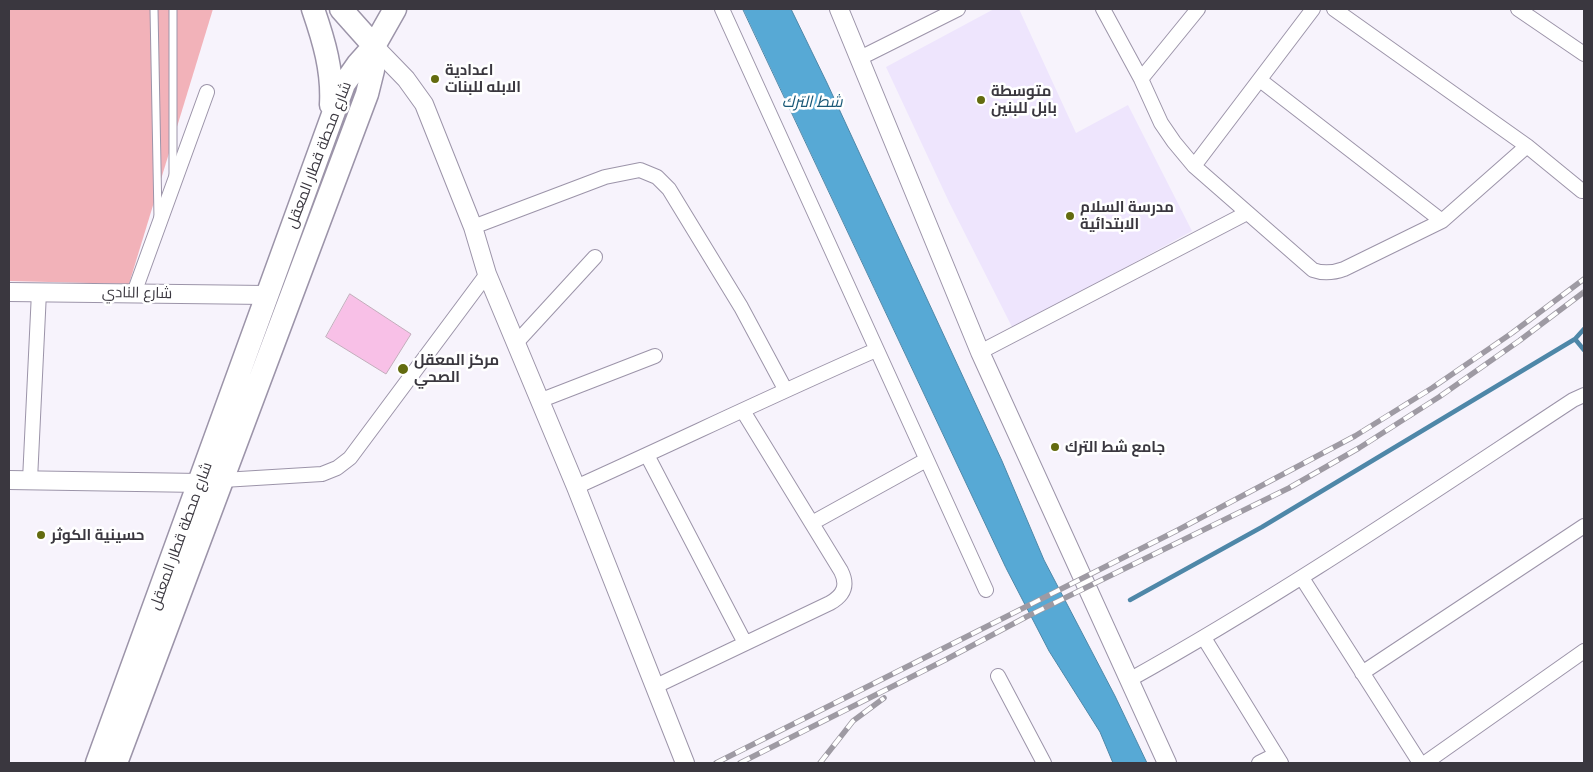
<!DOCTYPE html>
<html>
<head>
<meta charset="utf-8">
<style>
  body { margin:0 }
  #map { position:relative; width:1593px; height:772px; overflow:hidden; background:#f7f3fc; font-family:Raleway,sans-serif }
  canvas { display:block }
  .frame { position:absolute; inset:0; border:10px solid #3a373f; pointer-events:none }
</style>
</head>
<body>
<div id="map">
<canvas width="1593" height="772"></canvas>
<div class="frame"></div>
</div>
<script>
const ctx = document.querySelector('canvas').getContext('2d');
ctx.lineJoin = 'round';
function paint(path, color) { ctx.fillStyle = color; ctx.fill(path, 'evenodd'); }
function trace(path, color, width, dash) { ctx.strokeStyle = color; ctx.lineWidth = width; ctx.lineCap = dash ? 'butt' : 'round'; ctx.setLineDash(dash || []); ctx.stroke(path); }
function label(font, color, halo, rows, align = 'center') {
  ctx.font = font + ' Raleway,Cairo,sans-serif'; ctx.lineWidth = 5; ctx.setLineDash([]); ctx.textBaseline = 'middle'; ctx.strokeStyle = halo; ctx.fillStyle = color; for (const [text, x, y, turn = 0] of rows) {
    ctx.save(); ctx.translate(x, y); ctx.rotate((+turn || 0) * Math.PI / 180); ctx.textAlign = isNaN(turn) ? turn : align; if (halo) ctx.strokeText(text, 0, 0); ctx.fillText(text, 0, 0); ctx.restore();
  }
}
paint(new Path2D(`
  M994 9H1019L1076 133 1128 105 1192 231 1013 329 949 202 886 67Z`), '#eee5fd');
paint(new Path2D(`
  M9 9H213L129 284 9 281Z`), '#f2b2b9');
const water = new Path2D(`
  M743 9H791L827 83 1002 461 1044 560 1115 696 1147 763H1113L1100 732 1049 651 1006 568Z`);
paint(water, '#57a9d5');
trace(water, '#4e87a8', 1);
trace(new Path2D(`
  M1575 339 1584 350
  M1130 600 1262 527 1575 339 1584 329`), '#4e87a8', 4.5);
const building = new Path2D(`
  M350 294 411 334 386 374 326 337Z`);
paint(building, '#f8c0e7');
trace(building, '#c2adbb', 1);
const service = new Path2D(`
  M154 9 158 218
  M173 9V174`);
const minor = new Path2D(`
  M722 9 986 590
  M1103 9 1141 79 1161 123 1174 142 1194 166 1313 270C1324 274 1333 273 1344 269L1442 221 1527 146
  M1334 9 1527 146 1582 191
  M1518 9 1584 54
  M860 58 958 9
  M1141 79 1198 9
  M1260 80 1442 221
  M1194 166 1313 9
  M473 227 605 177 640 170 657 177 669 189 741 307 785 389
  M134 293 207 92
  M516 343 595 257
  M980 352 1247 213
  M539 401 655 356
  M647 455 745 643
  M30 480 39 292
  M223 480 322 474 337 468 350 458 487 274
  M576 487C676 442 775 394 876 350
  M812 523 926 460
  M1302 578 1420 763
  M1204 638 1281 763
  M1362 673 1584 526
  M998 676 1044 763
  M1129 680C1282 595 1427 496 1573 400L1584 395
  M656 686 830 603C844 595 848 585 841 571L743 411
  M1259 763 1275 755
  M1425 763 1584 651`);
const tertiary = new Path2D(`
  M839 9 980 352 1167 763
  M374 46 406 79 424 104 473 227 487 274 576 487 685 763
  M9 292 266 295
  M9 480 200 483`);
const primary = new Path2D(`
  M313 9C324 41 333 71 331 105
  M341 9 374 46
  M97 763 344 84 358 64 374 46 395 9
  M116 763 367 94 373 70 374 46`);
trace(service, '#9c94a9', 9);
trace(minor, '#9c94a9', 16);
trace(tertiary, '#9c94a9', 20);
trace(primary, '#9c94a9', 25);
trace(service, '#fff', 7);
trace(minor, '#fff', 14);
trace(tertiary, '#fff', 18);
trace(primary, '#fff', 22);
const rail = new Path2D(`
  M716 763 1176 531 1355 436 1432 388 1512 333 1584 279
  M740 763 945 660 1026 617 1289 488 1359 448 1439 397 1519 341 1584 292
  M820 763 853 721 884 698`);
trace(rail, '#9e9aa3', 5.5);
trace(rail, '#fff', 4, [11]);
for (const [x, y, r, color] of [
  [435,79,5,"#636b0f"],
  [981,100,5,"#636b0f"],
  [1070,216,5,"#636b0f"],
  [403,369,6,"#636b0f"],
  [1055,447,5,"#636b0f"],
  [41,535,5,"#636b0f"]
]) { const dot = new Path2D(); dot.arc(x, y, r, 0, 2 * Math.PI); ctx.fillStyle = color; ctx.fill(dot); trace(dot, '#fff', 2); }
label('bold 15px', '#3a373f', '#fff', [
  ["اعدادية",445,70],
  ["الابله للبنات",445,87],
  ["متوسطة",991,91],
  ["بابل للبنين",991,108],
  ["مدرسة السلام",1080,207],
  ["الابتدائية",1080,224],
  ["مركز المعقل",414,360],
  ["الصحي",414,377],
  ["جامع شط الترك",1065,447],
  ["حسينية الكوثر",51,535]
], 'left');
label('15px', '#3a373f', '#fff', [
  ["شارع محطة قطار المعقل",319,155,-69],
  ["شارع النادي",137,293,1],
  ["شارع محطة قطار المعقل",181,536,-70]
]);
label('italic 16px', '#195877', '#fff', [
  ["شط الترك",812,102]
]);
</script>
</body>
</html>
